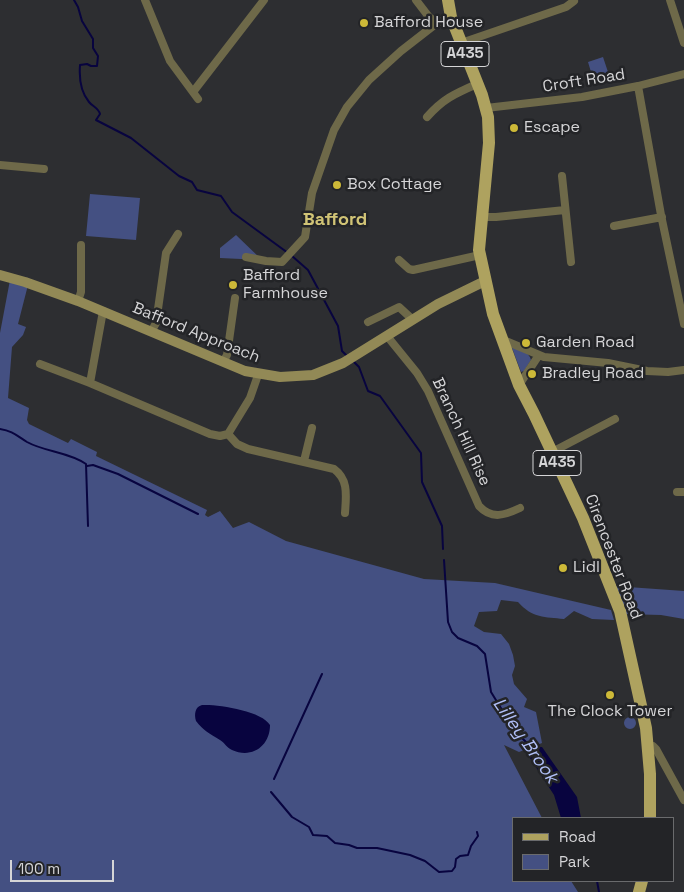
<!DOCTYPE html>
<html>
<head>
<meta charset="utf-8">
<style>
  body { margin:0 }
  #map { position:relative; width:684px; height:892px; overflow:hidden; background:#2d2e31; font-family:"Space Grotesk",sans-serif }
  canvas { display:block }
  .legend { position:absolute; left:512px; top:817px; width:162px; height:65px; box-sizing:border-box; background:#232427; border:1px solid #6a6b6d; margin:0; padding:6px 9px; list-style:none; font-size:15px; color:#d5d5d7 }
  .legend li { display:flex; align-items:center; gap:10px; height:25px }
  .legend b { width:25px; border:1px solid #6a6b6d }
  .scale { position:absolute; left:10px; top:860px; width:104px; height:22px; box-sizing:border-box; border:2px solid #d5d5d7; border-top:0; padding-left:6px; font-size:15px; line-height:18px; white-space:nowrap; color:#d5d5d7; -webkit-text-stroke:4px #232427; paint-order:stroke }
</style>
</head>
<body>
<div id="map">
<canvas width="684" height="892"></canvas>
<ul class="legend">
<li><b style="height:6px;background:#aea25f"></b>Road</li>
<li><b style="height:14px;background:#445082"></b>Park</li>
</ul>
<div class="scale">100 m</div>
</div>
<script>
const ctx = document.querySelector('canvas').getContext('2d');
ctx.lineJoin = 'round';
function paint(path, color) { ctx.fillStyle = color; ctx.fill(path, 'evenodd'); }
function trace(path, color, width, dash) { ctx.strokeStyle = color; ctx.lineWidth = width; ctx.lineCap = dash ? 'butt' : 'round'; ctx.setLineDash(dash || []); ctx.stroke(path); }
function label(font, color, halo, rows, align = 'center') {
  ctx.font = font + ' "Space Grotesk",sans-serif'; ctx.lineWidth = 5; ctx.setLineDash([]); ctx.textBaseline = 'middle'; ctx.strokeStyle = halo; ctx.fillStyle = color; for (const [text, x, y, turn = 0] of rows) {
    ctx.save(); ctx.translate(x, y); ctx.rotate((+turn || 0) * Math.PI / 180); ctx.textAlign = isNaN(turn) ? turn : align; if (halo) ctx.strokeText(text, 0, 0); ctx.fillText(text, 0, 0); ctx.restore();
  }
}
paint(new Path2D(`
  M603 57 609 75 598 78 599 81 594 82 588 62Z
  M90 194 140 198 136 240 86 236Z
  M236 235 262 260 220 258V248Z
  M10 280 28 285 18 324 26 327 23 335 12 347 8 398 29 408 27 420 29 424 68 443 71 439 97 452 96 456 207 510 205 515 208 517 220 511 233 528 249 522 286 541 424 579 495 583 611 610 614 620 592 619 574 611 564 619C545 617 532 618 518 602L501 600 497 611 479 612 474 626 484 632 501 634 509 644 513 655 515 666 512 675 514 684 527 699 524 707 536 712 542 743 519 752 504 745 542 818H513V881H571L578 892H0V333Z
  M512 348C519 347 529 352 531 360L524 371 521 372Z
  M614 586 684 591V619L661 615 624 614Z
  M624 723a6 6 0 1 1 12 0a6 6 0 1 1-12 0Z`), '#445082');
paint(new Path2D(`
  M202 705C218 704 262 711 270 725 270 746 252 759 232 750 227 748 225 743 220 740 210 734 203 730 196 721 194 714 195 707 202 705Z
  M531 747H542L577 797 581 818H561L554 795 528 755Z`), '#08043f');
trace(new Path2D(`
  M74 0 78 7 82 21 93 39V48L98 56 97 66H91L87 64 80 65C79 78 80 91 89 102 93 107 98 107 100 114L96 120 131 138 179 176 192 182 197 190 221 196 232 212 288 253
  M292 256 308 270 338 326 342 351 347 356
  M353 361 359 367 368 391 380 396 421 453 422 482 442 526 443 549
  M0 429C13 431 17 436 27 442 45 452 69 452 86 464L88 526
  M87 466 93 465 118 474 198 514
  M444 560 448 622 452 632 458 638 477 646 485 654 491 692 515 731 532 748
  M274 779 322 674
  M271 792 292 817 309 827 313 835 327 836 335 843 349 845 357 848H377L410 855 425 861 439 872 452 871 455 867 456 859 460 856 468 855 471 846 478 836 477 832
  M597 881 599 892`), '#08043f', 2);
trace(new Path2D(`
  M145 0 170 61 198 99
  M416 0 429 17 437 23 451 17
  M670 0 684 43
  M461 43 566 7 574 1
  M638 86 661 215 684 324
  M193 92 264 0
  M486 108 582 97 638 86 684 74
  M427 117C443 99 454 94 477 84
  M0 165 44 169
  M562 176 571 262
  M481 217H496L565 210
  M614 226 662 217
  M246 257 266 261 282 262 305 237 312 193 334 130 347 107 369 80 401 51 437 23
  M399 260 409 269 413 270 480 255
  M78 301 81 292V245
  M368 322 399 307 412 319
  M151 332 156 323 166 253 178 234
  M387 336 417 373 428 391 479 506C492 520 505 515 520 508
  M501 339 544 357 608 363 647 371 668 372 684 370
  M223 362 227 355 235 298
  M40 364 90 383 210 434 220 436 228 434 250 398 258 375
  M90 383 103 311
  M519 385 539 355
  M228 434 237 444 248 449 334 469C349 480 346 496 345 513
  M552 452 615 419
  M304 461 312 428
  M677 492H684
  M648 746H653L656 749 684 800`), '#6e6949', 8);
trace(new Path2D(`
  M0 275 25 282 78 301 245 371 280 377 313 375 343 363 438 304 485 281`), '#928956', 10);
trace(new Path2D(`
  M448 0 451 17 482 95 488 117 489 143 479 250 493 314 519 385 534 414 583 518 620 611 646 728 650 774V818
  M639 892 642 881`), '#aea25f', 12);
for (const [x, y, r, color] of [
  [364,23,5,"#cdb938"],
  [514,128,5,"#cdb938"],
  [337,185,5,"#cdb938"],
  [233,285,5,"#cdb938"],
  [526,343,5,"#cdb938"],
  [532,374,5,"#cdb938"],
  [563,568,5,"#cdb938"],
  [610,695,5,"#cdb938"]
]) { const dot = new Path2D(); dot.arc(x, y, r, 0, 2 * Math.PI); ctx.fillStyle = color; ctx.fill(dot); trace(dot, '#232427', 2); }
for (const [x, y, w] of [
  [465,54,48],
  [557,463,48]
]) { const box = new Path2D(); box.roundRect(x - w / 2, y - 12.5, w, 25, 4); ctx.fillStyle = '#232427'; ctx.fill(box); trace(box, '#d5d5d7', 1); }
label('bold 15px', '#d5d5d7', null, [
  ["A435",465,54],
  ["A435",557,463]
]);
label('16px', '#d5d5d7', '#232427', [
  ["Bafford House",374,23],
  ["Escape",524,128],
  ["Box Cottage",347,185],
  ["Bafford",243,276],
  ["Farmhouse",243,294],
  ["Garden Road",536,343],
  ["Bradley Road",542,374],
  ["Lidl",573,568],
  ["The Clock Tower",610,712,"center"]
], 'left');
label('16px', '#d5d5d7', '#232427', [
  ["Croft Road",584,81,-9],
  ["Bafford Approach",196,333,22],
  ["Branch Hill Rise",461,432,65],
  ["Cirencester Road",613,557,69]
]);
label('bold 18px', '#d1c476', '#232427', [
  ["Bafford",335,220]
]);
label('italic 18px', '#b0bff7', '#232427', [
  ["Lilley Brook",525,741,55]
]);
</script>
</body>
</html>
